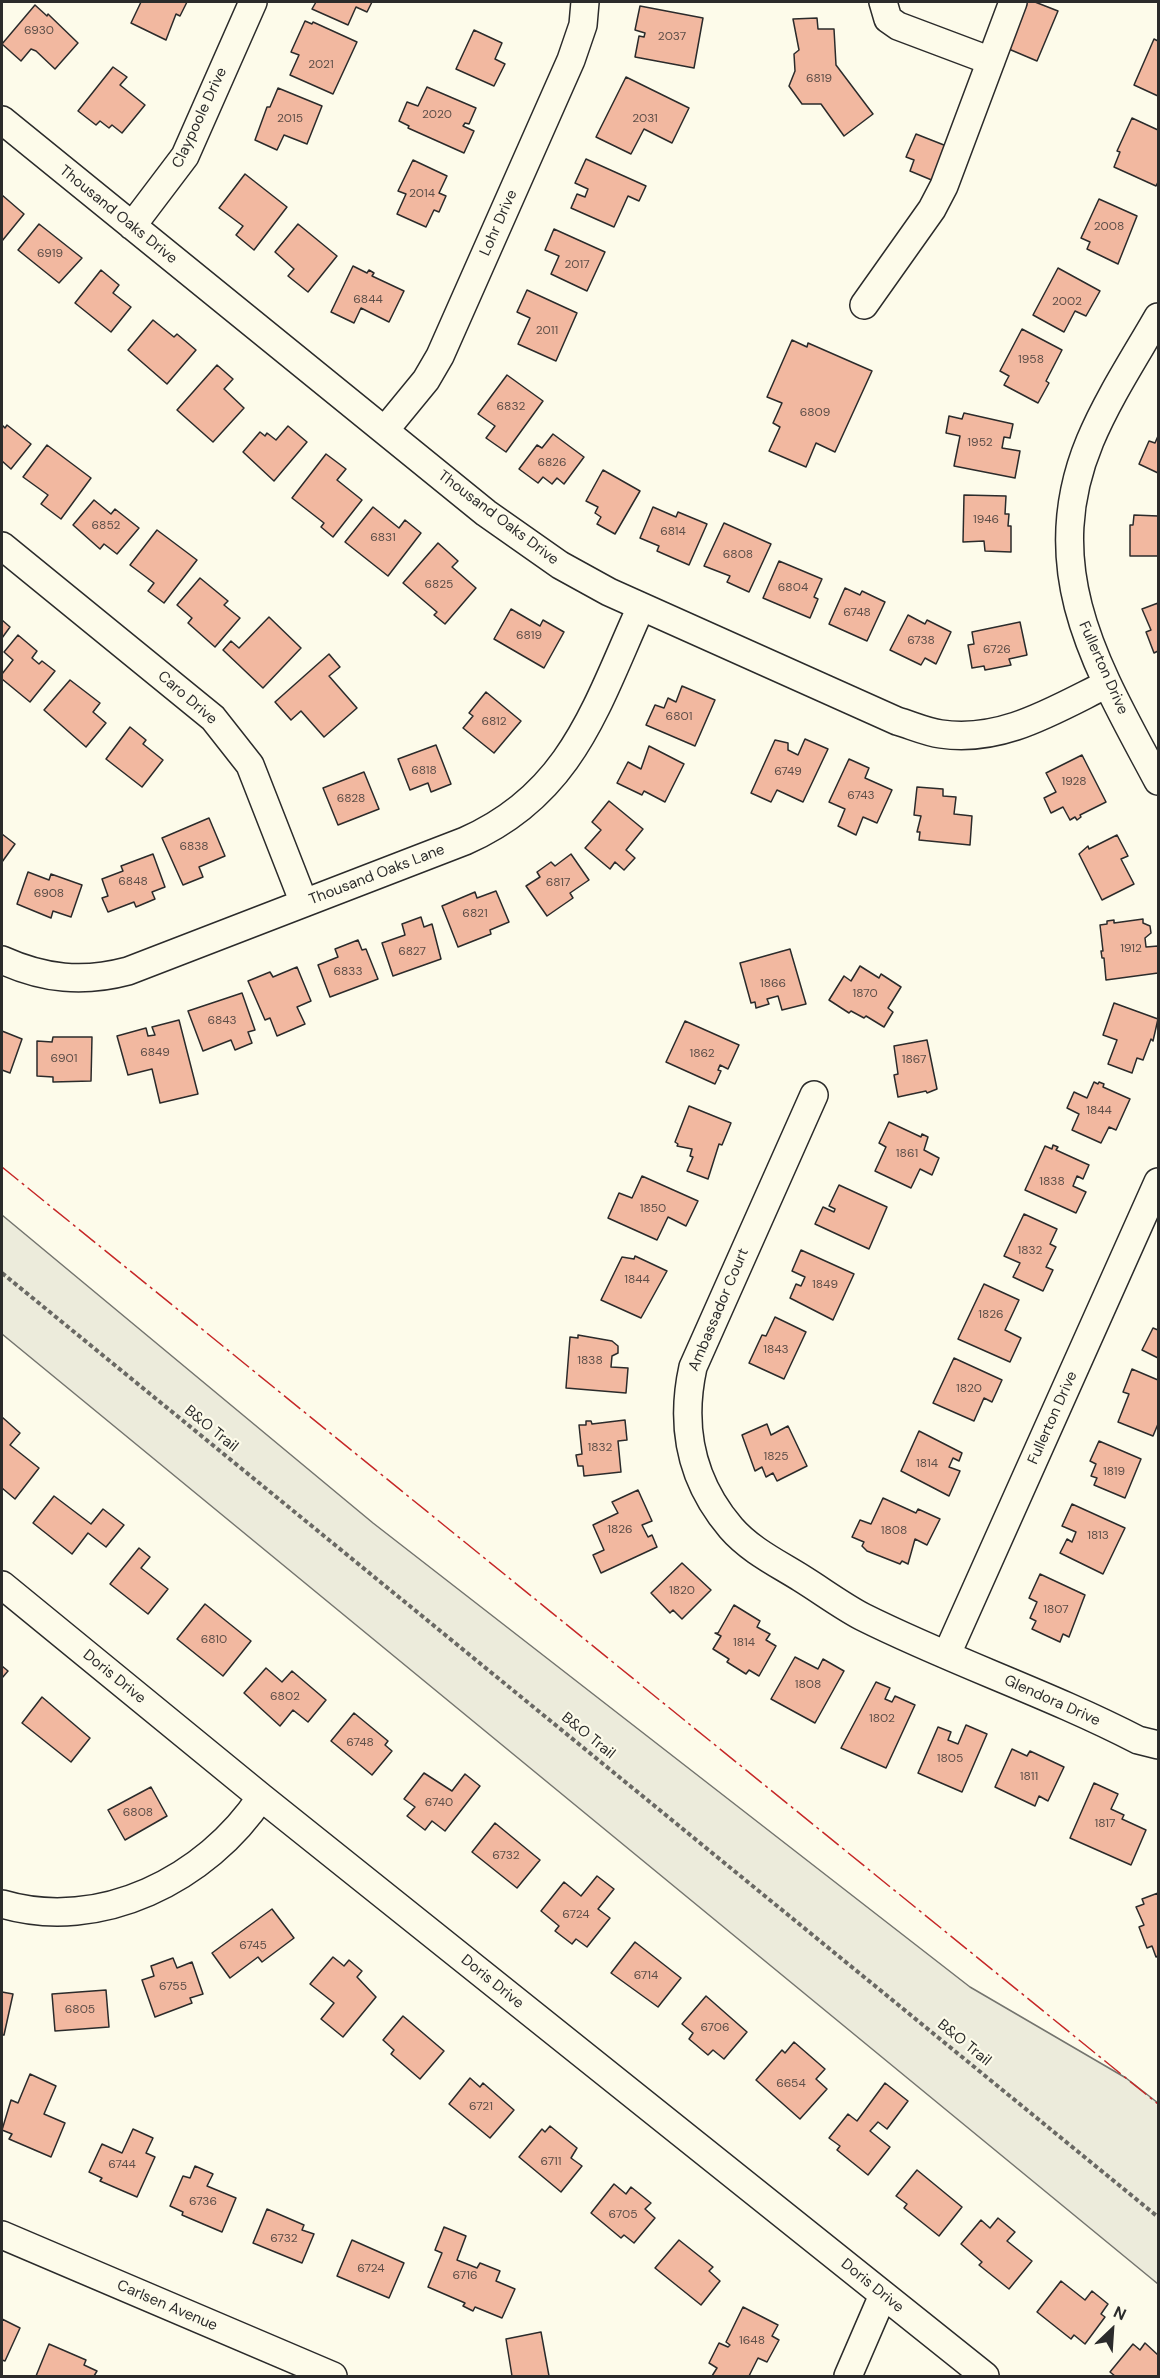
<!DOCTYPE html>
<html>
<head>
<meta charset="utf-8">
<style>
  body { margin:0 }
  #map { position:relative; width:1160px; height:2378px; overflow:hidden; background:#fdfbea; font-family:"DM Sans",sans-serif }
  canvas { display:block }
  .frame { position:absolute; inset:0; border:3px solid #2b2b2b; pointer-events:none }
  .north { position:absolute; left:1082px; top:2300px; width:60px; height:60px; -webkit-text-stroke:4px #fdfbea; paint-order:stroke; rotate:25deg; font-size:16px; font-weight:700; line-height:24px; text-align:center; color:#2b2b2b }
  .north::after { content:''; display:block; margin:auto; width:21px; height:27px; background:#2b2b2b; clip-path:polygon(50% 0,100% 100%,50% 72%,0 100%) }
</style>
</head>
<body>
<div id="map">
<canvas width="1160" height="2378"></canvas>
<div class="frame"></div>
<div class="north">N</div>
</div>
<script>
const ctx = document.querySelector('canvas').getContext('2d');
ctx.lineJoin = 'round';
function paint(path, color) { ctx.fillStyle = color; ctx.fill(path, 'evenodd'); }
function trace(path, color, width, dash) { ctx.strokeStyle = color; ctx.lineWidth = width; ctx.lineCap = dash ? 'butt' : 'round'; ctx.setLineDash(dash || []); ctx.stroke(path); }
function label(font, color, halo, rows, align = 'center') {
  ctx.font = font + ' "DM Sans",sans-serif'; ctx.lineWidth = 4.5; ctx.setLineDash([]); ctx.textBaseline = 'middle'; ctx.strokeStyle = halo; ctx.fillStyle = color; for (const [text, x, y, turn = 0] of rows) {
    ctx.save(); ctx.translate(x, y); ctx.rotate((+turn || 0) * Math.PI / 180); ctx.textAlign = isNaN(turn) ? turn : align; if (halo) ctx.strokeText(text, 0, 0); ctx.fillText(text, 0, 0); ctx.restore();
  }
}
const green = new Path2D(`
  M2 1215 373 1523 970 1987 1126 2078 1158 2103V2284L2 1334Z`);
paint(green, '#ecebdb');
trace(green, '#74746e', 1.5);
const building = new Path2D(`
  M141 2H187L180 16 176 14 166 40 131 23Z
  M316 2H372L367 12 356 7 348 25 312 9Z
  M1023 2H1035L1058 11 1037 61 1004 47Z
  M35 5 47 16 48 14 78 43 55 69 36 51 31 49 21 61 2 44Z
  M640 6 703 18 694 68 635 57 639 36 644 37 645 33 635 30Z
  M817 18 818 29H834L836 65 873 114 844 136 821 104H802L789 86 795 71 794 54 799 50 793 19Z
  M305 21 312 24 313 22 357 42 333 94 290 75 299 55 291 52Z
  M474 30 502 43 495 59 505 64 494 86 456 69Z
  M1154 39 1158 41V96L1134 85Z
  M113 67 127 77 120 85 145 105 122 133 112 125 109 128 100 121 96 125 78 111Z
  M626 77 689 108 672 143 644 129 631 154 596 137Z
  M427 87 476 108 469 124 465 123 463 126 474 131 464 153 408 128 409 126 399 121 407 102 418 106Z
  M278 88 322 106 307 144 284 135 277 150 255 140 267 107H270Z
  M1132 118 1158 130V182L1156 186 1114 167 1120 152 1117 151Z
  M916 134 949 147 934 181 910 171 914 160 906 157Z
  M586 159 646 186 639 201 628 196 614 227 571 208 577 194 585 197 588 189 575 183Z
  M413 160 447 176 439 193 446 196 439 212 434 210 426 227 397 214 406 194 398 191Z
  M245 174 287 207 254 250 236 235 243 226 219 208Z
  M2 195 24 214 2 241Z
  M1099 199 1137 216 1118 264 1087 249 1090 242 1081 238Z
  M39 224 82 258 59 283 18 250Z
  M298 224 337 256 308 292 288 276 294 269 275 252Z
  M554 229 605 252 587 291 551 274 559 256 545 250Z
  M353 266 367 273 369 270 374 273 372 276 404 291 389 322 361 308 354 323 331 312Z
  M1058 268 1100 291 1086 316 1075 311 1064 332 1033 315Z
  M101 270 119 285 113 293 131 307 111 332 75 303Z
  M527 290 577 313 556 361 518 344 530 318 517 312Z
  M153 320 174 337 177 334 196 350 167 384 128 350Z
  M1022 329 1062 350 1046 381 1049 383 1038 403 1004 385 1009 376 1000 371Z
  M792 340 807 347 808 343 872 371 835 452 816 443 806 467 769 451 780 427 773 423 782 403 767 397Z
  M217 365 233 379 224 389 244 408 213 442 177 410Z
  M507 375 543 401 506 452 486 438 495 426 478 414Z
  M964 413 1013 424 1010 438 1004 437 1002 448 1020 451 1015 478 954 466 960 436 946 433 949 416 962 419Z
  M2 425 5 428 7 425 31 444 11 469 2 461Z
  M288 426 307 442 274 481 243 452 260 432 265 436 267 433 276 440Z
  M553 434 584 457 564 484 557 478 552 484 543 477 538 483 519 469 537 445 542 448Z
  M1158 436V473L1139 464 1149 441 1155 443Z
  M47 445 91 478 61 519 41 504 48 495 23 477Z
  M326 454 346 469 337 480 362 500 333 537 321 527 324 523 292 498Z
  M603 470 640 491 615 534 597 524 601 517 595 513 598 507 586 501Z
  M964 495 1006 496 1005 514H1009L1008 526H1011V552L985 551 984 541 963 542Z
  M94 500 111 514 115 509 139 528 117 554 104 544 100 549 73 525Z
  M373 507 399 528 405 520 421 533 388 576 345 542Z
  M653 507 676 517 678 512 707 524 689 565 657 551 659 546 640 538Z
  M1134 515 1158 516V556H1130V525H1133Z
  M724 523 771 544 749 592 727 582 730 576 704 566Z
  M157 530 197 560 164 603 148 591 154 583 130 565Z
  M438 543 458 561 452 567 476 588 445 624 434 615 437 612 403 583Z
  M779 561 822 579 814 597 818 599 810 618 763 598Z
  M200 578 228 601 224 605 240 618 215 647 188 623 192 618 177 605Z
  M845 588 860 595 862 591 885 602 867 641 829 624Z
  M1158 603V651L1154 653 1146 632 1151 630 1142 609Z
  M511 609 540 626 543 620 564 632 544 668 494 639Z
  M908 615 925 624 927 620 951 632 936 664 925 658 921 665 890 650Z
  M269 617 301 648 263 688 223 650 231 641 239 648Z
  M2 620 10 627 2 638Z
  M1020 622 1027 655 1009 659 1011 665 985 670 984 666 972 668 968 645 974 644 972 632Z
  M18 635 37 651 32 658 39 664 42 661 55 671 30 702 2 679V674L13 660 4 652Z
  M329 654 340 667 329 676 357 708 324 737 301 711 291 720 275 702Z
  M70 680 100 703 93 712 106 723 86 747 44 710Z
  M682 686 715 700 695 746 646 725 655 705 664 708 668 698 676 702Z
  M486 692 521 721 494 753 463 728 473 716 469 713Z
  M130 727 146 740 143 744 163 760 142 787 106 759Z
  M805 739 828 749 803 802 777 790 771 802 751 793 775 740 788 743V750L798 755Z
  M436 745 451 784 431 792 428 783 410 790 398 759Z
  M649 746 684 764 665 802 644 791 642 795 617 783 628 762 641 769Z
  M1082 755 1106 802 1080 815 1081 817 1077 820 1075 817 1070 820 1063 807 1051 813 1044 798 1056 792 1046 773Z
  M849 759 869 768 865 778 892 790 877 823 863 817 856 835 838 826 845 809 829 802Z
  M364 772 379 809 338 825 323 788Z
  M917 787 943 789V796L956 797 954 814 972 816 970 845 919 840 920 832H917L921 816 914 815Z
  M609 801 643 829 626 850 635 858 624 870 615 862 610 869 585 848 601 830 592 822Z
  M209 818 225 856 199 867 203 877 183 885 162 838Z
  M2 834 15 844 2 862Z
  M1117 835 1128 856 1121 859 1134 884 1102 900 1079 854 1088 846 1089 849Z
  M153 854 165 887 152 892 155 899 136 907 134 902 108 912 102 898 108 896 102 879 123 871 121 866Z
  M571 854 589 880 570 893 573 898 547 916 526 886 540 877 537 872 551 862 555 866Z
  M28 872 49 880 51 874 82 885 71 917 53 911 51 918 17 904Z
  M496 891 509 922 490 930 491 934 458 947 442 906 475 892 477 898Z
  M421 917 424 927 432 924 441 959 393 976 382 943 405 935 402 924Z
  M1143 919V923L1150 926 1151 933 1145 938 1146 947 1158 946V973L1106 980 1104 958H1102L1101 951H1103L1100 925 1107 924V921L1114 920V923Z
  M358 940 362 950 366 949 378 979 330 997 318 965 338 957 335 949Z
  M790 949 806 1004 782 1010 778 996 767 999 769 1004 756 1008 755 1002 751 1003 740 963Z
  M860 966 879 978 881 974 901 987 888 1008 893 1012 884 1027 866 1016 864 1018 851 1011 849 1013 829 1000 844 976 851 981Z
  M297 967 311 1001 297 1007 305 1024 277 1036 270 1018 265 1020 248 981 270 972 273 977Z
  M242 993 255 1030 248 1032 252 1043 235 1050 231 1040 203 1051 188 1011Z
  M1114 1003 1158 1019 1153 1041 1151 1039 1143 1060 1137 1058 1132 1073 1108 1064 1117 1040 1103 1035Z
  M179 1020 198 1094 160 1103 152 1069 128 1075 117 1036 146 1028 148 1036 155 1035 152 1027Z
  M685 1021 739 1045 728 1069 720 1065 718 1070 721 1071 715 1084 666 1062Z
  M2 1031 22 1039 10 1073 2 1070Z
  M53 1037H92L91 1081 53 1082V1077L37 1076V1041L52 1042Z
  M927 1040 937 1089 927 1093 926 1091 898 1097 894 1075 898 1074 894 1046Z
  M1094 1082 1098 1084 1099 1082 1104 1084 1103 1087 1130 1099 1116 1130 1109 1127 1101 1143 1072 1130 1079 1114 1067 1108 1074 1092 1087 1098Z
  M689 1106 731 1123 722 1145 719 1144 708 1179 687 1171 693 1157 690 1156 692 1149 677 1146 678 1144 675 1142Z
  M889 1122 921 1137 922 1134 928 1137 924 1150 939 1158 932 1175 920 1169 911 1188 875 1171 886 1147 879 1143Z
  M1053 1145 1058 1147 1056 1150 1089 1165 1083 1179 1077 1176 1073 1186 1086 1192 1076 1213 1025 1190 1045 1146 1052 1149Z
  M642 1176 698 1201 686 1226 668 1217 657 1240 608 1218 619 1193 632 1198Z
  M839 1185 887 1207 869 1249 815 1224 823 1207 834 1212 835 1209 829 1206Z
  M1024 1214 1057 1229 1050 1244 1056 1247 1046 1267 1053 1270 1043 1291 1013 1277 1020 1263 1004 1256Z
  M801 1250 854 1274 833 1320 790 1298 796 1284 801 1286 805 1277 792 1271Z
  M635 1256 667 1271 641 1318 601 1300 622 1257 634 1259Z
  M984 1284 1019 1300 1005 1330 1021 1338 1010 1362 958 1339Z
  M775 1317 806 1332 784 1379 749 1363 762 1335 766 1336Z
  M1153 1328 1158 1330V1358L1142 1350Z
  M578 1335 612 1341 618 1346V1353L612 1356 611 1367 628 1368 626 1393 566 1388 570 1337 578 1338Z
  M954 1358 1002 1380 992 1402 984 1398 974 1421 933 1403Z
  M1132 1369 1158 1380V1424L1153 1436 1118 1422 1129 1394 1123 1392Z
  M2 1417 20 1433 10 1445 39 1468 15 1499 2 1488Z
  M625 1420 627 1440 618 1441 621 1472 584 1476 583 1466H578L576 1455 582 1454 579 1425H586V1421H591L592 1424Z
  M767 1424 771 1435 788 1426 807 1466 777 1481 773 1473 766 1477 762 1467 755 1471 742 1435Z
  M919 1431 962 1453 959 1461 953 1458 949 1467 960 1471 949 1496 901 1471Z
  M1099 1441 1141 1459 1125 1498 1094 1485 1097 1478 1091 1476 1096 1464 1090 1461Z
  M638 1490 652 1521 642 1525 648 1537 652 1535 657 1547 601 1573 593 1555 604 1550 593 1525 618 1513 612 1502Z
  M54 1496 91 1524 103 1509 124 1525 106 1547 88 1533 72 1554 33 1523Z
  M883 1498 916 1513 918 1509 940 1519 927 1545 915 1539 908 1564 902 1561 900 1564 867 1551 862 1546 864 1542 852 1537 860 1520 871 1524Z
  M1072 1504 1125 1528 1103 1574 1060 1553 1067 1539 1072 1542 1076 1532 1062 1526Z
  M139 1548 150 1557 141 1568 168 1589 148 1614 110 1584Z
  M682 1563 711 1590 682 1619 673 1610 670 1613 651 1593Z
  M1040 1574 1085 1595 1069 1637 1063 1634 1060 1642 1032 1629 1036 1621 1030 1618 1037 1602 1029 1598Z
  M205 1604 251 1641 223 1676 177 1639Z
  M734 1605 760 1621 757 1627 770 1634 766 1640 776 1646 759 1676 749 1670 746 1674 727 1662 729 1659 713 1649 721 1636 715 1633H718Z
  M795 1657 818 1669 823 1659 844 1671 815 1723 771 1699Z
  M2 1666 8 1671 2 1678Z
  M266 1668 282 1682 292 1671 326 1700 308 1722 293 1710 280 1726 244 1693Z
  M876 1682 890 1688 885 1699 892 1702 895 1696 915 1705 886 1768 841 1748Z
  M42 1697 90 1738 71 1762 22 1723Z
  M354 1713 388 1741 385 1745 392 1751 372 1775 331 1741Z
  M966 1725 987 1734 962 1792 918 1773 938 1727 951 1732 948 1740 958 1744Z
  M1012 1749 1027 1756 1030 1751 1064 1767 1048 1801 1039 1796 1035 1806 995 1787Z
  M424 1773 452 1791 465 1774 480 1786 445 1831 432 1821 425 1830 407 1816 415 1807 404 1799Z
  M1094 1783 1118 1794 1111 1809 1124 1815 1122 1819 1146 1830 1131 1865 1070 1838Z
  M151 1787 167 1816 125 1840 108 1810Z
  M495 1823 540 1860 517 1888 472 1852Z
  M597 1876 614 1889 598 1909 610 1918 587 1947 576 1939 572 1944 555 1931 559 1926 541 1911 564 1882 581 1896Z
  M1158 1893V1956L1156 1957 1152 1946 1147 1948 1139 1927 1144 1925 1136 1907 1144 1904 1142 1899Z
  M272 1909 294 1938 262 1962 258 1957 230 1978 212 1953Z
  M635 1942 681 1978 658 2007 611 1973Z
  M333 1957 344 1966 349 1960 362 1971 357 1977 376 1997 343 2037 321 2019 334 2003 310 1984Z
  M173 1958 177 1968 192 1962 203 1994 190 1998 192 2003 155 2017 142 1980 154 1976 151 1966Z
  M106 1990 109 2027 55 2031 52 1994Z
  M2 1992 13 1994 4 2035H2Z
  M706 1996 747 2032 724 2059 713 2050 708 2055 689 2039 693 2033 682 2024Z
  M403 2016 444 2051 420 2079 391 2054 394 2050 383 2040Z
  M794 2042 825 2069 816 2079 827 2089 800 2119 756 2080 782 2050 785 2053Z
  M30 2074 56 2086 44 2114 65 2123 51 2157 9 2139 12 2134 2 2130 11 2100 18 2103Z
  M470 2078 480 2087 483 2083 514 2110 490 2138 449 2104Z
  M885 2083 908 2101 887 2129 878 2122 870 2131 890 2147 868 2175 837 2150 840 2146 829 2138 848 2114 857 2121Z
  M550 2126 577 2148 571 2158 582 2166 561 2192 519 2157 542 2129 545 2132Z
  M133 2129 153 2138 146 2153 155 2157 137 2197 100 2181 102 2178 89 2172 102 2144 122 2153Z
  M195 2166 213 2174 207 2186 236 2198 222 2232 182 2215 183 2212 170 2206 183 2176 190 2178Z
  M917 2170 962 2207 939 2236 904 2208 907 2204 896 2196Z
  M614 2184 626 2194 631 2187 651 2203 645 2209 655 2218 634 2243 624 2235 621 2238 591 2213Z
  M267 2209 304 2225 302 2230 314 2234 302 2263 253 2243Z
  M998 2218 1015 2232 1007 2241 1032 2261 1009 2289 979 2265 982 2262 961 2244 981 2220 990 2228Z
  M444 2227 466 2236 457 2260 477 2268 480 2263 500 2271 496 2281 515 2289 502 2318 475 2307 473 2311 463 2306 465 2303 428 2287 442 2253 435 2250Z
  M352 2240 404 2263 389 2298 337 2276Z
  M679 2240 713 2267 709 2271 720 2281 701 2305 655 2268Z
  M1061 2281 1085 2300 1092 2291 1108 2304 1101 2314 1105 2317 1085 2344 1074 2335 1071 2339 1037 2312Z
  M743 2307 778 2325 772 2336 779 2340 767 2362 758 2358 749 2376H712L717 2368 709 2363 719 2343 728 2347 730 2345 726 2342Z
  M2 2319 20 2328 5 2361 2 2360Z
  M541 2332 549 2376H512L506 2339Z
  M1145 2343 1158 2355V2376H1115L1110 2372 1133 2344 1140 2350Z
  M49 2344 86 2360 84 2365 97 2371 94 2376H36Z`);
paint(building, '#f2b8a0');
trace(building, '#2b2b2b', 1.5);
const minor = new Path2D(`
  M883 2 888 19 898 26 991 61
  M2 120 486 513 560 565 609 592 897 721C911 725 926 732 941 734 1002 743 1054 710 1107 684
  M132 226 185 156 253 2
  M864 305 932 209 944 186 1013 2
  M1158 317C1135 357 1108 398 1090 441 1036 571 1099 670 1158 781
  M385 430 426 380 440 356 571 60 583 25 585 2
  M2 546 213 718 250 765 304 903
  M2 960C44 979 83 983 128 971L465 841C572 794 596 706 641 607
  M814 1095 693 1367C680 1426 691 1481 731 1528 750 1550 777 1563 801 1578 822 1591 842 1606 863 1617 953 1662 1049 1694 1138 1740L1158 1745
  M2 1585 261 1797 985 2376
  M947 1654 1158 1182
  M2 1904C100 1933 207 1879 261 1797
  M2 2235 333 2376
  M848 2376 883 2295`);
trace(minor, '#2b2b2b', 30);
trace(new Path2D(`
  M2 1273 1158 2217`), '#6a6964', 4, [4.5, 3]);
trace(minor, '#fdfbea', 27);
trace(new Path2D(`
  M2 1167 1158 2104`), '#c62828', 1.5, [21, 4.5, 3, 4.5]);
label('12px', '#5d4e48', null, [
  ["6930",39,31],
  ["2037",672,37],
  ["2021",321,65],
  ["6819",819,79],
  ["2020",437,115],
  ["2015",290,119],
  ["2031",645,119],
  ["2014",422,194],
  ["2008",1109,227],
  ["6919",50,254],
  ["2017",577,265],
  ["6844",368,300],
  ["2002",1067,302],
  ["2011",547,331],
  ["1958",1031,360],
  ["6832",511,407],
  ["6809",815,413],
  ["1952",980,443],
  ["6826",552,463],
  ["1946",986,520],
  ["6852",106,526],
  ["6814",673,532],
  ["6831",383,538],
  ["6808",738,555],
  ["6825",439,585],
  ["6804",793,588],
  ["6748",857,613],
  ["6819",529,636],
  ["6738",921,641],
  ["6726",997,650],
  ["6801",679,717],
  ["6812",494,722],
  ["6818",424,771],
  ["6749",788,772],
  ["1928",1074,782],
  ["6743",861,796],
  ["6828",351,799],
  ["6838",194,847],
  ["6848",133,882],
  ["6817",558,883],
  ["6908",49,894],
  ["6821",475,914],
  ["1912",1131,949],
  ["6827",412,952],
  ["6833",348,972],
  ["1866",773,984],
  ["1870",865,994],
  ["6843",222,1021],
  ["6849",155,1053],
  ["1862",702,1054],
  ["6901",64,1059],
  ["1867",914,1060],
  ["1844",1099,1111],
  ["1861",907,1154],
  ["1838",1052,1182],
  ["1850",653,1209],
  ["1832",1030,1251],
  ["1844",637,1280],
  ["1849",825,1285],
  ["1826",991,1315],
  ["1843",776,1350],
  ["1838",590,1361],
  ["1820",969,1389],
  ["1832",600,1448],
  ["1825",776,1457],
  ["1814",927,1464],
  ["1819",1114,1472],
  ["1826",620,1530],
  ["1808",894,1531],
  ["1813",1098,1536],
  ["1820",682,1591],
  ["1807",1056,1610],
  ["6810",214,1640],
  ["1814",744,1643],
  ["1808",808,1685],
  ["6802",285,1697],
  ["1802",882,1719],
  ["6748",360,1743],
  ["1805",950,1759],
  ["1811",1029,1777],
  ["6740",439,1803],
  ["6808",138,1813],
  ["1817",1105,1824],
  ["6732",506,1856],
  ["6724",576,1915],
  ["6745",253,1946],
  ["6714",646,1976],
  ["6755",173,1987],
  ["6805",80,2010],
  ["6706",715,2028],
  ["6654",791,2084],
  ["6721",481,2107],
  ["6711",551,2162],
  ["6744",122,2165],
  ["6736",203,2202],
  ["6705",623,2215],
  ["6732",284,2239],
  ["6724",371,2269],
  ["6716",465,2276],
  ["1648",752,2341]
]);
label('15px', '#2b2b2b', '#fdfbea', [
  ["Claypoole Drive",200,118,-65],
  ["Thousand Oaks Drive",118,215,39],
  ["Lohr Drive",499,223,-66],
  ["Thousand Oaks Drive",498,518,37],
  ["Fullerton Drive",1103,668,66],
  ["Caro Drive",187,698,41],
  ["Thousand Oaks Lane",377,875,-21],
  ["Ambassador Court",719,1310,-67],
  ["Fullerton Drive",1053,1418,-66],
  ["B&O Trail",211,1429,39],
  ["Doris Drive",114,1677,39],
  ["Glendora Drive",1052,1701,24],
  ["B&O Trail",588,1736,39],
  ["Doris Drive",492,1982,39],
  ["B&O Trail",964,2043,39],
  ["Doris Drive",872,2286,39],
  ["Carlsen Avenue",167,2306,23]
]);
</script>
</body>
</html>
